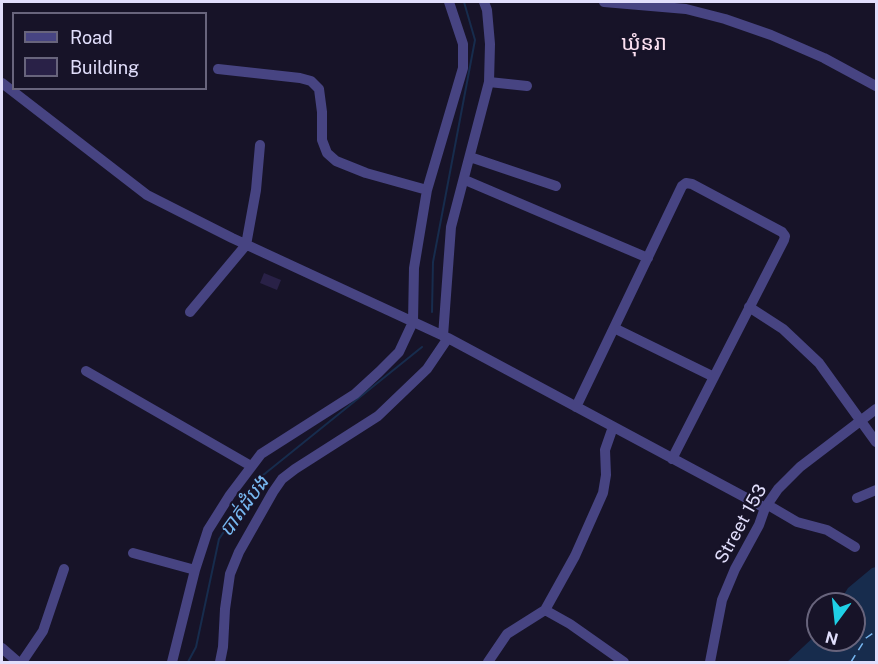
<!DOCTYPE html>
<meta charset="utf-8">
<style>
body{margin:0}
#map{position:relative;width:878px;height:664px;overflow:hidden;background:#171328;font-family:"Public Sans",sans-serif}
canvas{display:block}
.frame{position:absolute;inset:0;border:3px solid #e1defb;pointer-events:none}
.legend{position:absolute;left:12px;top:12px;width:195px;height:78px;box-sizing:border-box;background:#171328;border:2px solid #68647c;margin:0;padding:8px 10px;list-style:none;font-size:18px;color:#e1defb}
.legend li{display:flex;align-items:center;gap:12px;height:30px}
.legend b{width:30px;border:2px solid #68647c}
.north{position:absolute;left:806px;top:592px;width:60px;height:60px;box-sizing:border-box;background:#171328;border:2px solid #68647c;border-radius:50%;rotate:195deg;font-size:16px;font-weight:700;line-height:24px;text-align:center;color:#e1defb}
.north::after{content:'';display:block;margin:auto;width:21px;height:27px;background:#1fd0e6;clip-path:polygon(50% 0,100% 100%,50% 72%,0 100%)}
</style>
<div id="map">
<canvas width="878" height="664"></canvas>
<div class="frame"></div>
<ul class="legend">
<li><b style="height:8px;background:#474482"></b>Road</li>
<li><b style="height:16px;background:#292147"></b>Building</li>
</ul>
<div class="north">N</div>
</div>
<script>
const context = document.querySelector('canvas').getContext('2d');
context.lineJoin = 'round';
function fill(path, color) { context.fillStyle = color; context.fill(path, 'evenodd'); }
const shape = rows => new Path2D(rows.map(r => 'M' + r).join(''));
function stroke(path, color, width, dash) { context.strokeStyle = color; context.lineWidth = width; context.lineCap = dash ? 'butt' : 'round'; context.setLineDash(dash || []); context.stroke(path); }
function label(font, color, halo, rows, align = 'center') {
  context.font = font + ' "Public Sans","Noto Sans Khmer",sans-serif'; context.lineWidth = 4.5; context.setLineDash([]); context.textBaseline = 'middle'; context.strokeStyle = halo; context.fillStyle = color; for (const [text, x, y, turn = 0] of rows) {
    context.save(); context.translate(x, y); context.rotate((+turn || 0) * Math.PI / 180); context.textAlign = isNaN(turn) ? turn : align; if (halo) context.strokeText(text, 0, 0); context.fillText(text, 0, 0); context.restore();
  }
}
fill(shape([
 [876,567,876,662,787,662,818,633,818,640,854,640,854,604,838,604,848,588,872,568]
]), '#172c4d');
stroke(shape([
 [432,312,433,262,475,40,464,2],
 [188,662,196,647,219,539,262,476,422,347]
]), '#172c4d', 2);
stroke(shape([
 [851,662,866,638,876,631]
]), '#77b7f0', 1.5, [8, 6]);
fill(shape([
 [264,273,281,280,277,290,260,283]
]), '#292147');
stroke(shape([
 [604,2,686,9,725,19,771,35,824,58,876,86],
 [218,69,300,78,311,81,319,89,322,112,322,140,327,153,336,161,366,173,427,190],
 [489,82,527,86],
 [2,83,147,195,232,238,448,338,765,508],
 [470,157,556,186],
 [465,180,648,258],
 [749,307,783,329,819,363,876,442],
 [190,312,246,245,256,190,260,145],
 [614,328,714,377],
 [443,336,451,227,489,82,490,44,487,10,484,2],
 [86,371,251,466],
 [576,407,682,186,686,183,692,184,782,232,785,236,784,240,672,459],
 [857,498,876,490],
 [768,505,797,522,827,530,855,547],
 [133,553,195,570],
 [545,610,575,556,603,493,606,475,605,450,613,427],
 [2,648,18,662],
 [22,662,43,631,64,569],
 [172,662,195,570,208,530,230,495,261,454,355,394,379,372,399,352,413,322,414,268,427,190,463,68,463,44,449,2],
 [220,662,223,647,225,609,230,574,239,552,273,492,282,479,295,469,378,416,427,369,448,338],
 [488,662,507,634,545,610,570,624,624,662],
 [710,662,722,600,735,569,759,525,765,508,778,489,800,467,876,409]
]), '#474482', 10);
label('18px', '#e1defb', '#171328', [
 ["Street 153",741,524,-61]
]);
label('italic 20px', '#77b7f0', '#171328', [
 ["បាត់ដំបង",244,506,-54]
]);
label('21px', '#fce0f1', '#171328', [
 ["ឃុំនរា",644,44]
]);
</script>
